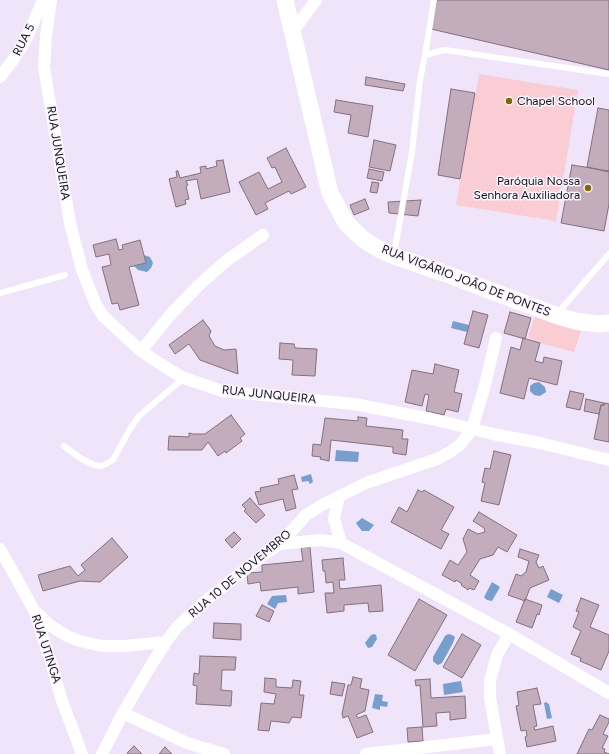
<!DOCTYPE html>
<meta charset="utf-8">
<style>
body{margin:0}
canvas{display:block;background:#f0e4fb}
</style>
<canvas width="609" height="754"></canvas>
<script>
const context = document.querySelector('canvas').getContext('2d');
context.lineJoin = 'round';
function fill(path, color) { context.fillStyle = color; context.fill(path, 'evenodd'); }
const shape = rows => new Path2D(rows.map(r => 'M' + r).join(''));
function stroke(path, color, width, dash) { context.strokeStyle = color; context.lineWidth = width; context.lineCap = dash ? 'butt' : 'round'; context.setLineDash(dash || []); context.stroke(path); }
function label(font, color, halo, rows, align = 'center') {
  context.font = font + ' Figtree,sans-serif'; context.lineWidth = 3; context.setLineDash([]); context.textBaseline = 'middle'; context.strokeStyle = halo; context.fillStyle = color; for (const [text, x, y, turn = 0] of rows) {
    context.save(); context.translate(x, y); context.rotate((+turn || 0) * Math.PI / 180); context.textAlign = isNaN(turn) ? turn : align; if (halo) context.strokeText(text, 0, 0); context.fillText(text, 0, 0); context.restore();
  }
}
fill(shape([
 [479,74,578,90,556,221,456,205],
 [535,316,581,331,574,352,540,343,528,337]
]), '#faccd3');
fill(shape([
 [144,255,150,257,153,263,151,268,147,272,138,270,134,266,146,263],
 [453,321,469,325,467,332,451,328],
 [539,382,545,387,546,392,540,396,534,395,530,391,530,386,534,383],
 [336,450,359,452,358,462,335,461],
 [311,474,313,482,310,484,308,481,302,482,301,477],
 [362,518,374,525,369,531,362,531,358,526,356,523],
 [492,582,500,587,492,601,487,600,484,597],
 [551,589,563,595,559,603,547,597],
 [286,595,287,602,278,603,275,609,267,604,272,596],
 [374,634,376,635,377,639,372,647,368,648,365,643,371,635],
 [448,634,452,635,455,637,453,643,442,663,438,665,435,663,433,661,433,657,445,636],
 [461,681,463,692,444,695,443,684],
 [375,694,383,695,382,701,388,702,387,707,380,706,380,710,372,708],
 [546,702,549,704,552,718,547,719,544,703]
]), '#779ecc');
const building = shape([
 [437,0,609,0,609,70,431,29,437,0],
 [366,77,405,84,403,91,365,85,366,77],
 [451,89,475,93,460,179,438,175,451,89],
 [336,100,373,106,368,137,348,133,351,115,334,112,336,100],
 [598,108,609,110,609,172,587,167,598,108],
 [374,140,396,145,390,171,369,167,374,140],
 [286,148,306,187,291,194,289,191,265,203,268,209,256,215,239,182,259,172,268,189,282,182,275,167,272,168,267,158,286,148],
 [223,160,230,192,201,199,197,179,186,181,188,185,186,186,189,199,185,200,186,204,176,207,169,179,177,177,176,171,178,171,180,178,201,173,200,167,206,166,206,169,217,166,216,161,223,160],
 [572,165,609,171,609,204,604,231,561,223,572,165],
 [369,169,384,172,382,181,367,178,369,169],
 [372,182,379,183,377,193,370,192,372,182],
 [365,199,369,209,354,215,350,205,365,199],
 [421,200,418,216,389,213,388,202,421,200],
 [116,239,119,250,123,249,122,245,140,240,146,263,129,267,139,305,120,310,118,303,112,304,102,267,111,265,109,254,96,257,93,245,116,239],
 [473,311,488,315,479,348,464,344,473,311],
 [510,312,531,318,525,339,504,333,510,312],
 [203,320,211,331,209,336,215,346,224,350,236,349,238,374,200,360,189,344,175,354,169,345,203,320],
 [523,338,540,343,535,361,543,363,544,357,562,361,557,385,529,378,524,399,500,393,511,347,520,350,523,338],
 [280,343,294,344,295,348,317,349,315,376,292,375,293,360,279,359,280,343],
 [435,364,459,370,454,392,462,394,458,412,446,409,444,415,426,411,429,395,425,394,422,406,405,402,412,370,433,374,435,364],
 [570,391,584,394,580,410,566,407,570,391],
 [586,399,604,403,604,405,601,405,599,414,584,411,586,399],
 [605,403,609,404,609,442,594,439,601,405,604,405,605,403],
 [231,415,245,434,240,438,242,441,226,453,225,451,218,456,208,442,202,450,168,450,169,436,189,437,189,433,193,434,205,434,231,415],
 [358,417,367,418,366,426,403,430,402,439,408,439,406,455,393,453,393,447,331,440,329,461,320,459,321,457,312,456,313,444,321,445,325,418,358,421,358,417],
 [494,451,511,455,499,505,481,501,485,483,482,482,485,468,490,469,494,451],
 [294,475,298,489,292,490,296,508,286,511,283,499,259,505,255,492,261,491,260,488,279,484,278,479,294,475],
 [418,490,422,492,424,490,454,507,441,530,449,534,441,549,391,522,399,507,407,512,418,490],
 [250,498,265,515,256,523,244,511,246,509,242,505,250,498],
 [479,512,517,535,507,552,498,547,493,555,480,559,470,575,479,581,474,590,469,588,468,590,461,585,462,584,456,580,455,582,442,575,450,560,458,565,467,552,463,539,468,529,478,534,485,532,484,528,473,521,479,512],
 [234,532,241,539,232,548,225,540,234,532],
 [112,538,128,557,100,582,80,581,43,591,38,575,70,566,78,576,85,570,81,565,112,538],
 [301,547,310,547,314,592,298,594,298,587,261,591,260,582,248,584,247,573,262,572,262,565,303,561,301,547],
 [520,549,539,555,536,562,539,568,543,566,549,580,530,588,525,601,508,595,516,574,521,576,526,572,529,561,518,557,520,549],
 [343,558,345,580,339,580,340,589,381,585,383,611,369,612,368,603,344,605,344,611,327,613,325,593,334,593,333,582,326,583,325,571,323,571,322,560,343,558],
 [581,598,599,605,590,627,609,635,609,651,601,670,580,661,581,658,571,654,581,631,573,627,579,612,576,611,581,598],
 [419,599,447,615,415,671,388,655,419,599],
 [525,599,542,605,539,615,537,614,532,628,516,622,525,599],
 [262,605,274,611,269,622,256,616,262,605],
 [214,623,241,624,241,640,213,638,214,623],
 [462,634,481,645,462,678,443,667,462,634],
 [200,656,236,657,235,670,222,670,221,690,232,691,231,706,196,704,197,686,193,685,194,673,199,674,200,656],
 [353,677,362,679,360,688,369,690,365,711,356,715,358,718,366,715,373,732,357,738,348,716,343,718,342,714,348,685,351,685,353,677],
 [265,678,276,679,276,687,292,688,293,680,301,681,299,695,304,695,301,718,292,717,289,723,271,721,269,731,258,730,261,703,274,704,276,694,264,692,265,678],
 [430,679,431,698,465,696,466,718,450,720,450,712,436,713,437,726,423,727,420,685,416,686,415,680,430,679],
 [332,682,345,684,342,696,330,694,332,682],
 [537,688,541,704,533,705,537,726,534,727,535,730,553,726,556,741,527,747,525,737,527,736,526,730,521,731,516,706,519,705,517,692,537,688],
 [600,715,609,719,609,722,603,734,608,736,602,748,605,749,604,752,609,754,577,754,589,729,592,730,600,715],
 [422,727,423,741,408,742,407,728,422,727],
 [134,746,142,754,129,754,127,753,134,746],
 [165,747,172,754,159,754,165,747]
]);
fill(building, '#c3acbb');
stroke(building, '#846f7d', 1);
stroke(shape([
 [425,55,434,0],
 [394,254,412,152,420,80,425,55,445,50,609,74],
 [0,293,65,275],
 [557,314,609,254],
 [64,446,80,458,94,465,101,466,106,464,113,460,130,429,139,416,184,378]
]), '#fff', 6);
stroke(shape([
 [51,0,46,36,44,67,70,223,82,270,96,305,103,316,141,351,168,369,184,378,222,391,354,404,432,419,493,434,540,443,609,460],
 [293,31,316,0],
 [0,77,13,60,25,42,43,0],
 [141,351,171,314,199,285,226,261,263,235],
 [339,496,334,519,341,543],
 [280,544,321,540,341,543,509,634,609,693],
 [0,549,34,610,52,665,61,698,82,754],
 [36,612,48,624,67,636,80,641,102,646,125,646,166,642],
 [123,713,187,743,224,754],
 [102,754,123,713,150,667,166,642,177,627,209,598,266,553,280,544,306,515,322,505,366,483,437,459,450,452,461,444,472,429,485,385,496,338],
 [366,754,497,739],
 [500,754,490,698,490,681,497,655,509,634]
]), '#fff', 12);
stroke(shape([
 [285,0,330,193,346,223,364,240,377,248,394,256,452,276,555,315,575,321,599,324,609,323]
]), '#fff', 17);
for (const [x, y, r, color] of [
 [509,101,4,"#7f6900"],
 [588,188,4,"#7f6900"]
]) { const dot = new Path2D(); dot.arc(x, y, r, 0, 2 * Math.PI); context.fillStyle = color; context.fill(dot); stroke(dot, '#faf5fe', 1.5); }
label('12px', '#16121a', '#faf5fe', [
 ["RUA 5",24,40,-63],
 ["RUA JUNQUEIRA",58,153,81],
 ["RUA VIGÁRIO JOÃO DE PONTES",466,281,21],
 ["RUA JUNQUEIRA",269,395,6],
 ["RUA 10 DE NOVEMBRO",240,574,-40],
 ["RUA UTINGA",46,649,72]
]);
label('12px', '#16121a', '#faf5fe', [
 ["Chapel School",517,101],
 ["Paróquia Nossa",580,181,"right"],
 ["Senhora Auxiliadora",580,195,"right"]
], 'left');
</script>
